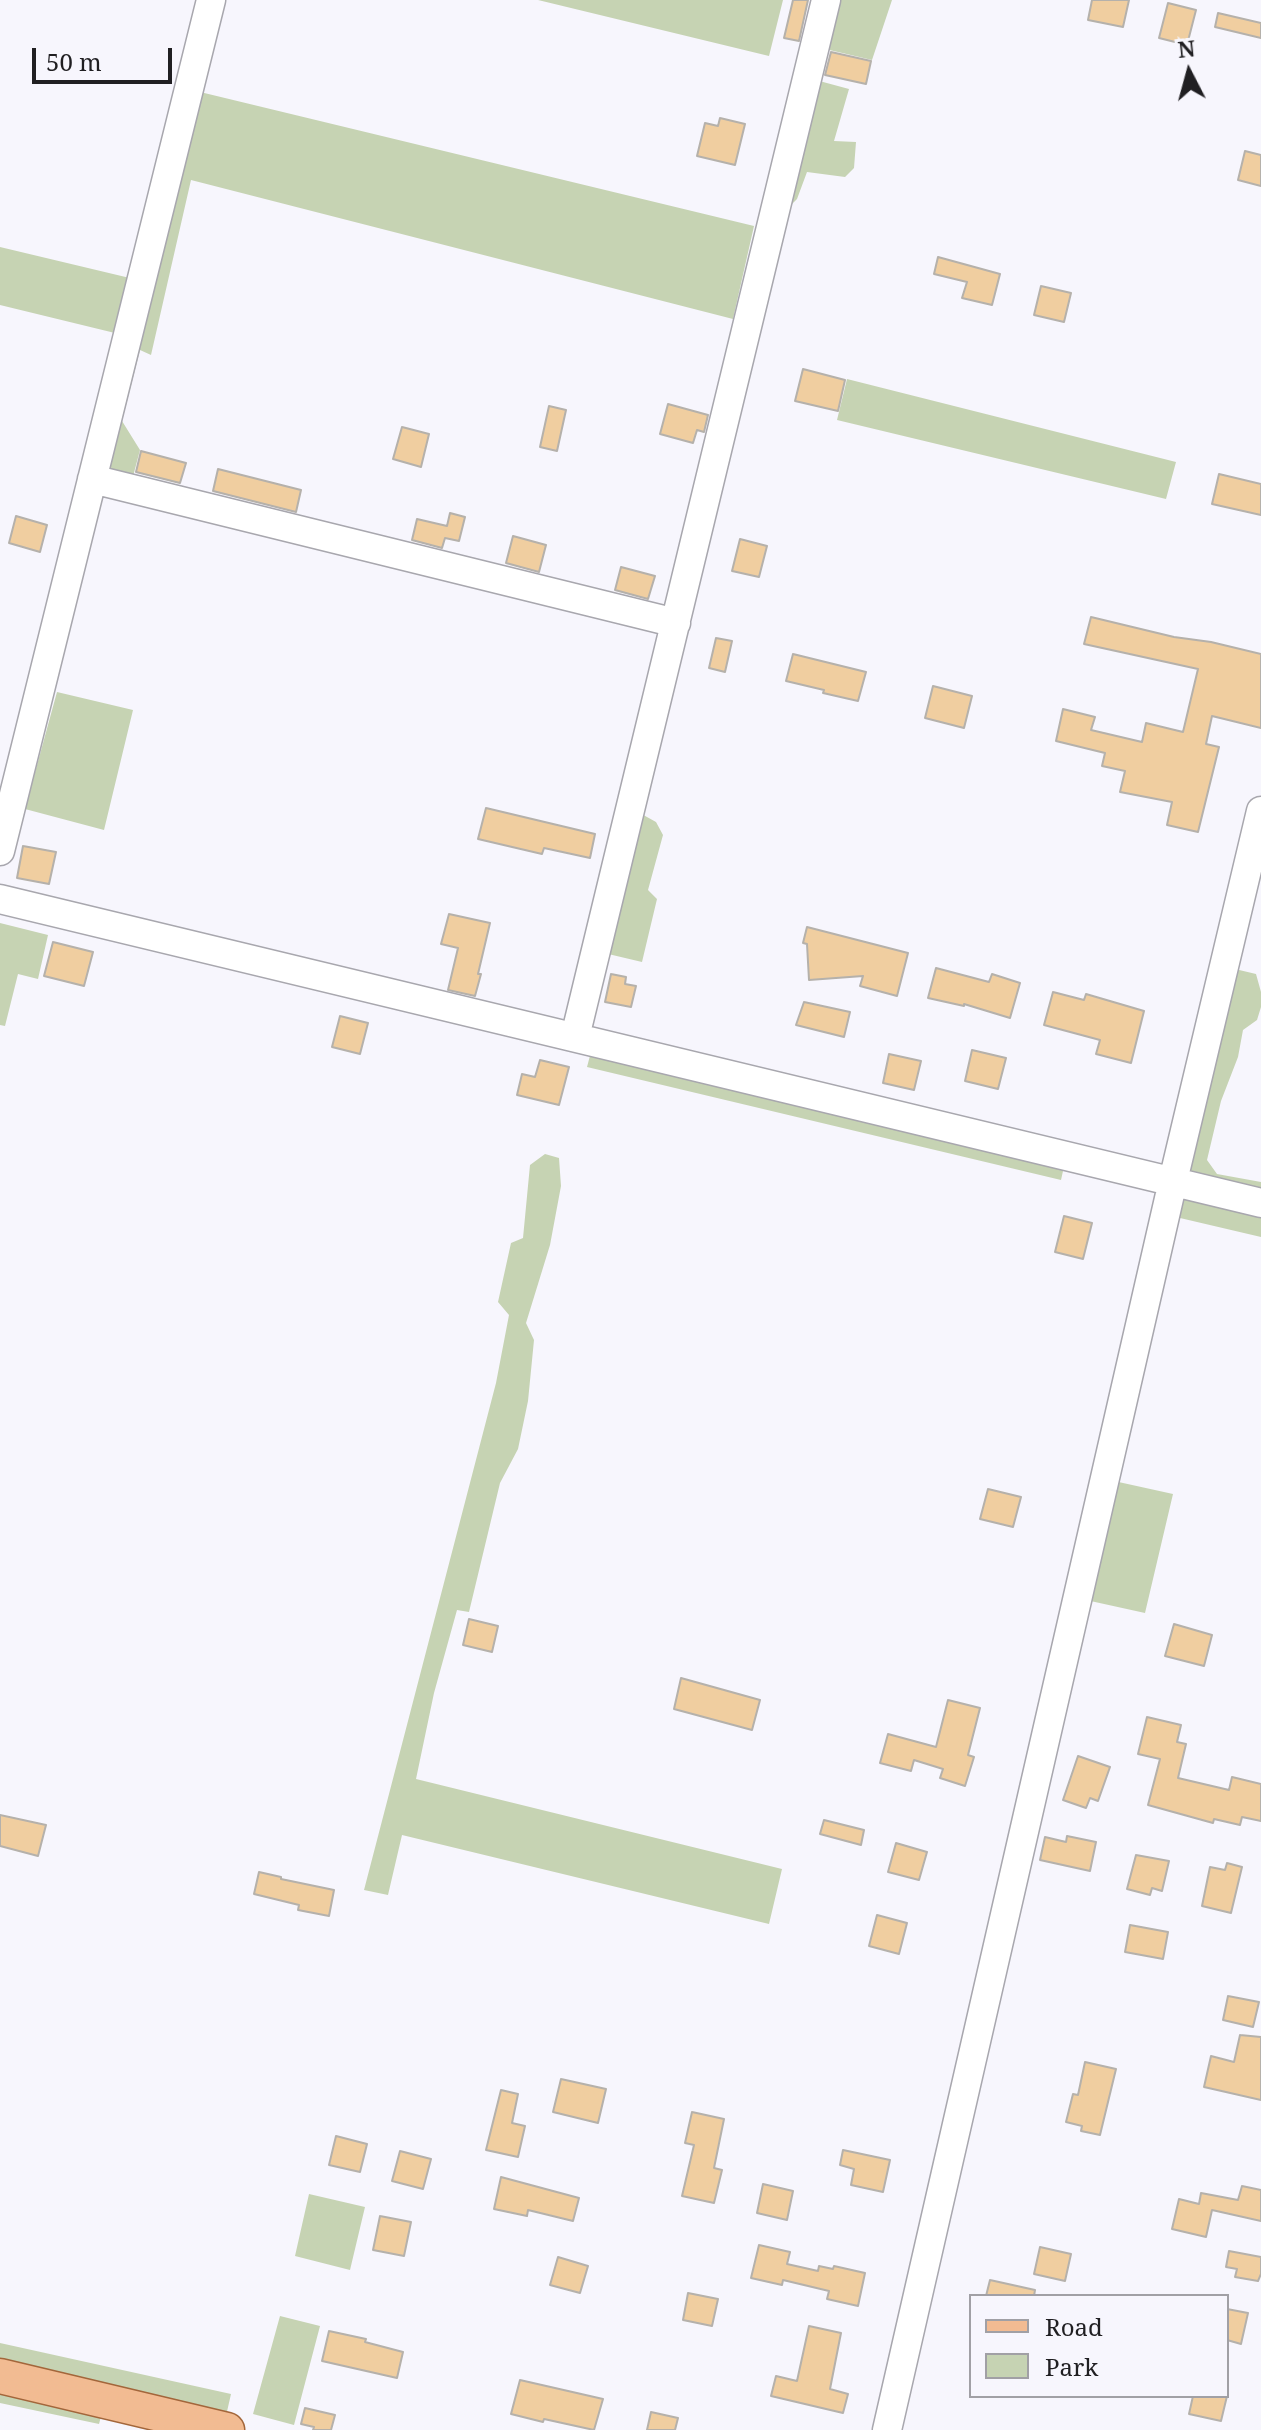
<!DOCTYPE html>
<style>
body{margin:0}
#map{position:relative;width:1261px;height:2430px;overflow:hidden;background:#f7f6fd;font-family:"Noto Serif",serif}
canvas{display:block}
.legend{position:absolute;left:969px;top:2294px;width:260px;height:104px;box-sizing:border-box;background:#f7f6fd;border:2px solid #a1a0a5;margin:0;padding:10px 14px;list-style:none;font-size:24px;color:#201f22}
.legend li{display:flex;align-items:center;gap:16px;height:40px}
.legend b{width:40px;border:2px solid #a1a0a5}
.north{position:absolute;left:1149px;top:32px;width:80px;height:80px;-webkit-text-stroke:6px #f7f6fd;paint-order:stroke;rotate:354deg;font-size:22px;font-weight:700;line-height:32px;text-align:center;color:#201f22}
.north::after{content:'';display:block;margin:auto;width:28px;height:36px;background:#201f22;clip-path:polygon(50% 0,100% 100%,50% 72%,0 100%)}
.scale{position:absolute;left:32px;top:48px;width:140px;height:36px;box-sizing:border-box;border:4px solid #201f22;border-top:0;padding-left:10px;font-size:24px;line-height:28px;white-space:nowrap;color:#201f22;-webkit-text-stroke:6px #f7f6fd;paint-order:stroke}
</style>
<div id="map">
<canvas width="1261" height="2430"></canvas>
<ul class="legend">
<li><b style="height:10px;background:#f2bb92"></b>Road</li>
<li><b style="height:22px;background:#c6d3b3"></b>Park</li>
</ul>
<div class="north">N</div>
<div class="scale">50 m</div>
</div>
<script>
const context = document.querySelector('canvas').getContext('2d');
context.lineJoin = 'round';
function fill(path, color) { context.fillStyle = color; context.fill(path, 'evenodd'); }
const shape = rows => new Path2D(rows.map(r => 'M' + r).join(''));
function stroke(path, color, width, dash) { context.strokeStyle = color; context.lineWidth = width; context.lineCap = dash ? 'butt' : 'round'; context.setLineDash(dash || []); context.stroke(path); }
fill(shape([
 [538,0,783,0,769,56],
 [833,0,892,0,872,60,821,48],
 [812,79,849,89,834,141,856,142,854,168,845,177,807,172,797,199,782,214],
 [196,91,754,226,733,319,191,180,151,355,140,350,122,421,140,450,131,484,99,475],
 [0,247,134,279,119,334,0,305],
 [847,379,1176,462,1166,499,837,420],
 [57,692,133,710,104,830,25,809],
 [638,812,656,822,663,835,648,890,657,899,642,962,604,953],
 [0,923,48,935,38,979,18,974,5,1026,0,1025],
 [1235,969,1256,974,1261,992,1261,1007,1257,1020,1243,1030,1238,1057,1221,1101,1207,1160,1217,1174,1261,1182,1261,1237,1180,1218,1182,1198],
 [592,1048,1065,1162,1061,1180,587,1067],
 [545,1154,559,1158,561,1186,550,1245,526,1323,534,1340,528,1401,518,1449,500,1483,469,1612,457,1610,434,1693,416,1779,782,1869,769,1924,402,1835,388,1895,364,1890,496,1383,509,1315,498,1302,511,1243,523,1238,530,1165],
 [1114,1481,1173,1494,1145,1613,1086,1600],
 [309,2194,365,2207,350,2270,295,2256],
 [280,2316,320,2326,294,2425,253,2414],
 [0,2343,231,2394,226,2416,0,2366],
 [0,2386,103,2409,99,2424,0,2403]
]), '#c6d3b3');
const building = shape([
 [793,0,808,0,799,41,784,38,793,0],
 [1092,0,1129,0,1123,27,1088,20,1092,0],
 [1168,3,1196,10,1187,45,1159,38,1168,3],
 [1218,13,1261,23,1261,38,1215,27,1218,13],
 [831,52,871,61,866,84,825,75,831,52],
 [720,118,745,124,735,165,697,156,705,123,718,126,720,118],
 [1245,151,1261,155,1261,186,1238,180,1245,151],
 [938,257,1000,274,992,305,962,298,967,282,934,274,938,257],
 [1041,286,1071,293,1064,322,1034,315,1041,286],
 [803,369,845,380,838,411,795,401,803,369],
 [668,404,708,415,704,432,697,430,693,443,660,434,668,404],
 [549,406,566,410,557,451,540,447,549,406],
 [402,427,429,434,421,467,393,459,402,427],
 [141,451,186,463,180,483,136,472,141,451],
 [218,469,301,490,296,512,213,491,218,469],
 [1219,474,1261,484,1261,515,1212,504,1219,474],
 [450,513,465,517,459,541,445,538,442,548,412,540,417,519,447,526,450,513],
 [16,516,47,525,40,552,9,543,16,516],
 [513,536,546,545,539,572,506,563,513,536],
 [740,539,767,546,759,577,732,571,740,539],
 [621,567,655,576,648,599,615,590,621,567],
 [1091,617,1174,637,1211,642,1261,654,1261,728,1212,716,1206,744,1219,747,1198,832,1167,825,1172,802,1120,792,1125,771,1102,766,1105,753,1056,741,1063,709,1095,717,1091,730,1142,742,1146,723,1183,732,1198,669,1084,644,1091,617],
 [716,638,732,641,725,672,709,668,716,638],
 [793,654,866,672,858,701,823,693,824,690,786,681,793,654],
 [933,686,972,696,964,728,925,718,933,686],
 [486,808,595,834,590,858,544,848,542,854,478,839,486,808],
 [23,846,56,852,49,884,17,878,23,846],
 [449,914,490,923,478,974,481,974,475,996,448,990,458,948,441,944,449,914],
 [807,927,908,953,897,996,860,986,863,976,809,980,807,944,803,943,807,927],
 [53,942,93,952,84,986,44,976,53,942],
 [936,968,989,982,992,974,1020,983,1010,1018,964,1004,964,1006,928,998,936,968],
 [611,974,626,977,625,984,636,986,631,1007,605,1002,611,974],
 [1053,992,1084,1000,1086,994,1144,1011,1131,1063,1096,1054,1100,1040,1044,1025,1053,992],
 [804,1002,850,1012,844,1037,796,1025,804,1002],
 [340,1016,368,1023,360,1054,332,1047,340,1016],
 [972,1050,1006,1058,998,1089,965,1081,972,1050],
 [889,1054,921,1061,914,1090,883,1083,889,1054],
 [540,1060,569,1067,559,1105,517,1095,522,1074,535,1077,540,1060],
 [1064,1216,1092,1223,1083,1259,1055,1252,1064,1216],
 [988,1489,1021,1497,1013,1527,980,1519,988,1489],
 [469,1619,498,1626,492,1652,463,1645,469,1619],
 [1174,1624,1212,1635,1204,1666,1165,1656,1174,1624],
 [681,1678,760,1700,752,1730,674,1709,681,1678],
 [948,1700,980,1708,968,1755,974,1757,965,1786,940,1778,943,1769,914,1760,911,1771,880,1763,888,1734,936,1747,948,1700],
 [1147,1717,1181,1725,1177,1742,1186,1744,1178,1778,1229,1790,1232,1777,1261,1784,1261,1821,1242,1817,1240,1825,1214,1819,1213,1823,1148,1805,1160,1759,1138,1754,1147,1717],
 [1078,1756,1110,1767,1098,1801,1090,1798,1086,1808,1063,1800,1078,1756],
 [0,1815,46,1825,38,1856,0,1846,0,1815],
 [824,1820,864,1830,861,1845,820,1834,824,1820],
 [1067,1836,1096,1842,1090,1871,1040,1860,1045,1837,1066,1842,1067,1836],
 [896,1843,927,1852,919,1880,888,1872,896,1843],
 [1136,1855,1169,1861,1162,1891,1152,1888,1150,1895,1127,1889,1136,1855],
 [1227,1863,1242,1867,1231,1913,1202,1906,1210,1867,1225,1870,1227,1863],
 [259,1872,281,1877,281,1879,334,1890,329,1916,298,1910,299,1905,254,1894,259,1872],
 [877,1915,907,1923,899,1954,869,1946,877,1915],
 [1130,1925,1168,1932,1163,1959,1125,1952,1130,1925],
 [1228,1996,1259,2002,1253,2027,1223,2020,1228,1996],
 [1240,2035,1261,2037,1261,2100,1204,2087,1211,2056,1234,2062,1240,2035],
 [1085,2062,1116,2069,1100,2135,1081,2131,1082,2126,1066,2122,1073,2094,1078,2095,1085,2062],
 [561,2079,606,2089,598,2123,553,2112,561,2079],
 [501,2090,518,2094,512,2123,525,2126,518,2157,486,2150,501,2090],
 [692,2112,724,2119,714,2168,722,2170,714,2203,682,2196,694,2145,685,2143,692,2112],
 [336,2136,367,2144,360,2172,329,2165,336,2136],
 [843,2150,890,2160,883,2192,851,2185,854,2169,840,2165,843,2150],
 [400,2151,431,2159,423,2189,392,2181,400,2151],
 [501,2177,579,2198,573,2221,528,2210,527,2216,494,2209,501,2177],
 [763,2184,793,2191,787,2220,757,2213,763,2184],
 [1242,2186,1261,2190,1261,2221,1212,2210,1206,2237,1172,2229,1179,2199,1199,2204,1201,2193,1238,2200,1242,2186],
 [380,2216,411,2222,404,2256,373,2250,380,2216],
 [759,2245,790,2252,787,2264,818,2271,819,2266,833,2269,834,2266,865,2273,858,2306,827,2299,829,2291,783,2280,782,2285,751,2278,759,2245],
 [1040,2247,1071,2254,1065,2281,1034,2274,1040,2247],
 [1229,2251,1261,2257,1261,2274,1258,2281,1235,2277,1237,2269,1226,2267,1229,2251],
 [558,2257,588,2266,580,2293,550,2285,558,2257],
 [990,2280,1035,2290,1034,2296,986,2296,990,2280],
 [688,2293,718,2299,712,2326,683,2320,688,2293],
 [1227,2309,1248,2313,1241,2344,1227,2340,1227,2309],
 [809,2326,841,2333,830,2389,848,2394,843,2413,771,2396,776,2376,797,2381,809,2326],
 [329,2331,366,2339,365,2342,403,2352,397,2378,322,2361,329,2331],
 [520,2380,603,2399,594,2430,544,2419,543,2422,511,2414,520,2380],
 [1193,2396,1227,2396,1221,2421,1189,2414,1193,2396],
 [305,2408,335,2415,331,2430,313,2430,314,2427,301,2424,305,2408],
 [651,2412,678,2418,675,2430,647,2430,651,2412]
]);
fill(building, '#f0cea0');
stroke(building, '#b5b1ab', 2);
const minor = shape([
 [92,479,676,623],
 [0,851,211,0],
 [0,899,1261,1203],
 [575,1037,826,0],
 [887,2430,1173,1181,1261,811]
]);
const major = shape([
 [0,2376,227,2430]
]);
stroke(minor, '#a8a7ae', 31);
stroke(major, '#a3663b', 37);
stroke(minor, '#fff', 28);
stroke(major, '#f2bb92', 34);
</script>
